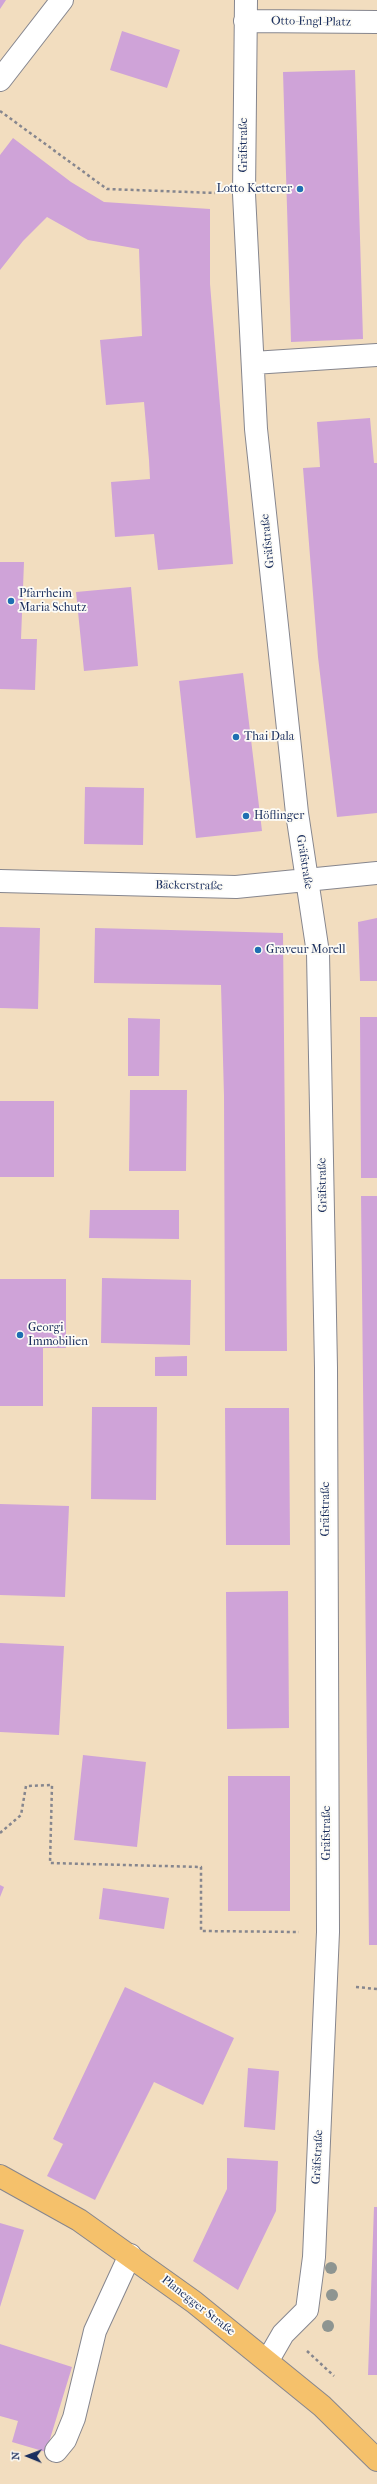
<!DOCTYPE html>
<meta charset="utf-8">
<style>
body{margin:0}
#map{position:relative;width:377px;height:2484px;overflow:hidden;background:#f2ddbf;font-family:"IM FELL French Canon",serif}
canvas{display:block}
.north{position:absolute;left:8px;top:2436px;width:40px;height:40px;-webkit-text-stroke:3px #fdfcf7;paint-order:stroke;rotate:271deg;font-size:11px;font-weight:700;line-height:16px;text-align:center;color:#1b2f5e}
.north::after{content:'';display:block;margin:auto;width:14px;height:18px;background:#1b2f5e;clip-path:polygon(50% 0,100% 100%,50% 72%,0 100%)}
</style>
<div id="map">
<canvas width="377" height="2484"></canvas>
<div class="north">N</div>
</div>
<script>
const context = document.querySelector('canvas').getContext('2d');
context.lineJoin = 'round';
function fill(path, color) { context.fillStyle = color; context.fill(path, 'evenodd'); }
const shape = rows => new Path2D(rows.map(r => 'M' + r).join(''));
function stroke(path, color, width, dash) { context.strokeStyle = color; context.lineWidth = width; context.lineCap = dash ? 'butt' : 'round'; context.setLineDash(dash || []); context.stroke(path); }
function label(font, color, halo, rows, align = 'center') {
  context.font = font + ' "IM FELL French Canon",serif'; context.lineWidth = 3.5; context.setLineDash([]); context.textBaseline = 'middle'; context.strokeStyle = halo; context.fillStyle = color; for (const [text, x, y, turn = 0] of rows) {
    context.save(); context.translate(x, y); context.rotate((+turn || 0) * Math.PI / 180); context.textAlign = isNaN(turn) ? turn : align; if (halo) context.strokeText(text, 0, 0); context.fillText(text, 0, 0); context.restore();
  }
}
fill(shape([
 [0,0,6,0,0,9],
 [122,31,180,50,167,88,110,70],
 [355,70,363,339,291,342,283,72],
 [13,138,71,182,104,202,210,209,210,284,233,564,158,570,154,534,115,537,111,482,150,479,149,460,144,402,106,405,100,340,142,336,139,249,88,240,47,217,23,241,0,270,0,155],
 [370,418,374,463,377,463,377,813,337,817,318,657,303,468,320,467,317,422],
 [0,562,24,562,21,639,37,639,35,690,0,689],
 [131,587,138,666,84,671,76,592],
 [243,673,262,831,196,838,179,681],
 [85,787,144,788,143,845,84,844],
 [377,918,377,981,360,981,358,922],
 [0,927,40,928,38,1009,0,1008],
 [95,928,283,933,287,1351,225,1351,224,1096,221,985,94,983],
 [360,1017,377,1017,377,1178,361,1178],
 [128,1018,160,1019,159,1076,128,1076],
 [130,1090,187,1090,186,1171,129,1171],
 [0,1101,54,1101,54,1177,0,1177],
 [361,1196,377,1196,377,1945,369,1945],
 [90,1210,179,1210,179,1239,89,1238],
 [102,1278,191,1280,190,1345,101,1343],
 [0,1279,66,1279,66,1348,43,1348,43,1406,0,1406],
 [187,1356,187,1376,155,1376,155,1357],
 [92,1407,157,1407,156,1500,91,1499],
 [225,1408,289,1408,290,1545,226,1545],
 [0,1504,69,1506,65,1597,0,1595],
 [288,1591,289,1728,227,1729,226,1592],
 [0,1643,64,1646,59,1735,0,1732],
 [83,1755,146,1762,137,1847,74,1840],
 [228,1776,290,1776,290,1911,228,1911],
 [0,1885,4,1887,0,1897],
 [103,1888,169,1898,164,1929,99,1919],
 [125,1987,234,2038,203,2105,154,2082,95,2200,47,2176,63,2144,53,2139],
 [248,2068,279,2071,275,2130,244,2127],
 [227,2158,278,2161,276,2211,238,2290,193,2261,227,2189],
 [374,2207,377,2207,377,2375,368,2375],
 [0,2223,24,2230,0,2307],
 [0,2344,72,2367,46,2452,12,2442,18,2421,0,2416]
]), '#cfa3d8');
const minor = shape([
 [246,0,244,194,256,429,297,813,318,953,326,1368,328,1932,314,2257,307,2310,283,2334,268,2360],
 [245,21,377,22],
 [0,80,62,0],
 [253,363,377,355],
 [0,881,236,887,377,873],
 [56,2451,65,2440,74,2418,95,2331,130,2255]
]);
const major = shape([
 [0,2176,79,2220,194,2302,322,2406,377,2460]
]);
stroke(minor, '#86868e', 24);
stroke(major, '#86868e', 24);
stroke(shape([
 [0,111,107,189,215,193],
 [0,1833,21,1815,26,1786,52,1785,50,1863,201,1867,201,1931,299,1932],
 [356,1987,377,1989],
 [307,2351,334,2376]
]), '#86868e', 2.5, [3, 3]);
stroke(minor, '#fff', 22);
stroke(major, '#f5c16b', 22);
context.fillStyle = '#8e9591';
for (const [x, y] of [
 [331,2268],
 [332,2295],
 [328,2326]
]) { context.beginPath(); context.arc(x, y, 6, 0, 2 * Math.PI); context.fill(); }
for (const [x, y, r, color] of [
 [300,189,4,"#1f6fb2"],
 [11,601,4,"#1f6fb2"],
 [236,737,4,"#1f6fb2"],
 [246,816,4,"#1f6fb2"],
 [258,950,4,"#1f6fb2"],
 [20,1335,4,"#1f6fb2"]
]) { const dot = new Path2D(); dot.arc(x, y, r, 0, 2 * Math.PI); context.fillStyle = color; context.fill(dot); stroke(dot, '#fdfcf7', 1.5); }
label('12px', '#1b2f5e', '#fdfcf7', [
 ["Otto-Engl-Platz",311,22,1],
 ["Gräfstraße",244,145,-90],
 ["Gräfstraße",268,541,-96],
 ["Gräfstraße",304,862,81],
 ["Bäckerstraße",189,886,1],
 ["Gräfstraße",323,1185,-91],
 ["Gräfstraße",326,1509,-90],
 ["Gräfstraße",327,1833,-90],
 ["Gräfstraße",318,2157,-87],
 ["Planegger Straße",198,2306,38]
]);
label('12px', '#1b2f5e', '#fdfcf7', [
 ["Lotto Ketterer",292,189,"right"],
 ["Pfarrheim",19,594],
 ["Maria Schutz",19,608],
 ["Thai Dala",244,737],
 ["Höflinger",254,816],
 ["Graveur Morell",266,950],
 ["Georgi",28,1328],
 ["Immobilien",28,1342]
], 'left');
</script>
